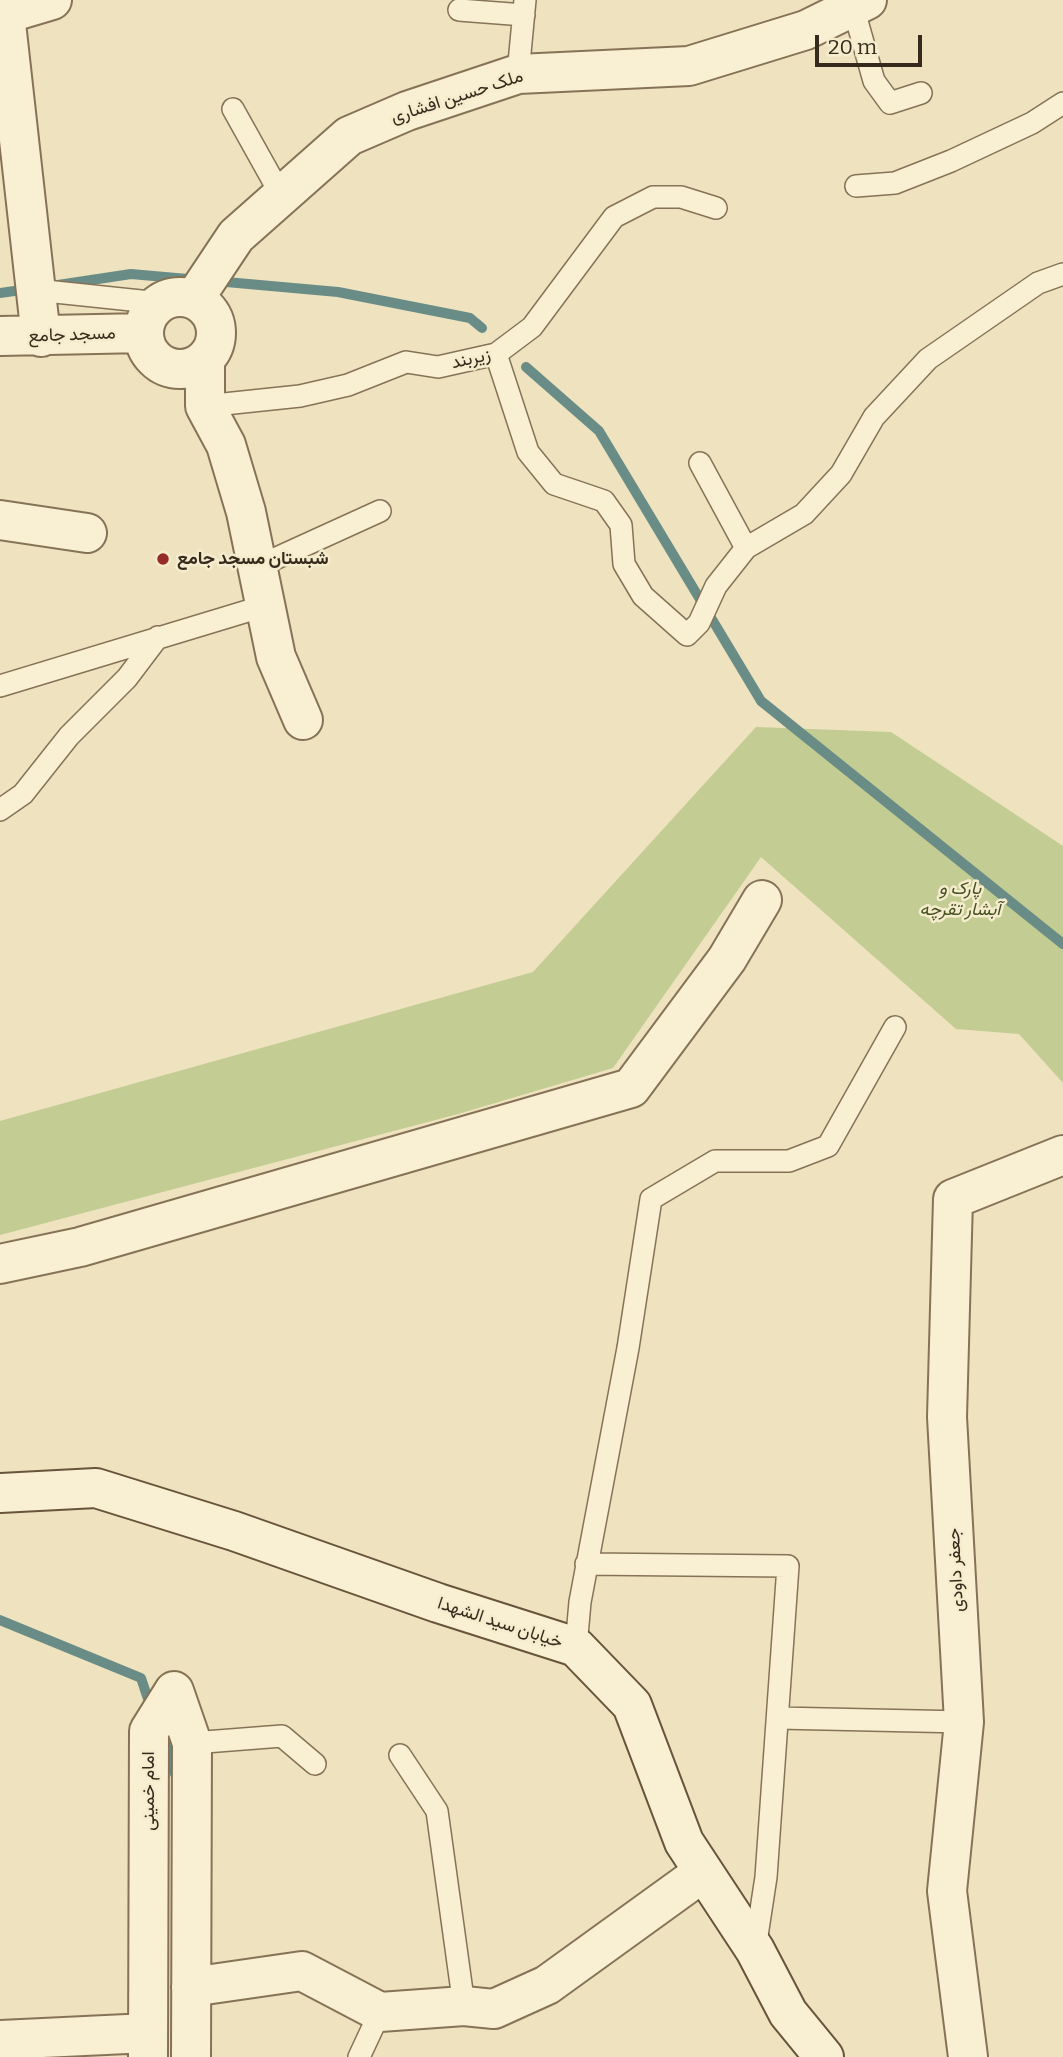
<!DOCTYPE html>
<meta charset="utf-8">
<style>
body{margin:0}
#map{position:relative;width:1063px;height:2057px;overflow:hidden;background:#eee2bf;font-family:Bitter,serif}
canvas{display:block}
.scale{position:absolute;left:815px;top:35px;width:107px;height:32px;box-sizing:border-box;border:4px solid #362a1c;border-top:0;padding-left:9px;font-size:21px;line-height:24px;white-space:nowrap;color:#362a1c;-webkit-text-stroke:5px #f5ecce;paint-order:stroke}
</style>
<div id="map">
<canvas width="1063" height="2057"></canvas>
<div class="scale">20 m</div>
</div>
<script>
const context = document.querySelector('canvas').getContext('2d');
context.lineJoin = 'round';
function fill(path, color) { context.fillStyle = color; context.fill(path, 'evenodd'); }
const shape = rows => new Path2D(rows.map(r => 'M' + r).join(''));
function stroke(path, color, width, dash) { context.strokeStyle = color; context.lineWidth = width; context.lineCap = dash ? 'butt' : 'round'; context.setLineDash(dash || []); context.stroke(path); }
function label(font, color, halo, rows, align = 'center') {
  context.font = font + ' Bitter,Vazirmatn,serif'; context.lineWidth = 5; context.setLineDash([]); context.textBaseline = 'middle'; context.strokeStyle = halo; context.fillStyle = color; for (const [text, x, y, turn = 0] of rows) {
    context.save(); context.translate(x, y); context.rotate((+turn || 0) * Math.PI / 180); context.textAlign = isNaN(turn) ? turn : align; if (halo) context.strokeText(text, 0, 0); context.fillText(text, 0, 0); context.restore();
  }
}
fill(shape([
 [756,727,891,732,1063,846,1063,1083,1019,1034,956,1029,761,857,613,1068,458,1114,0,1235,0,1121,533,972]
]), '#c2cc93');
stroke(shape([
 [215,281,338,292,470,318,482,328],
 [58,285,131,274,199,280],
 [0,293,28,289],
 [526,367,599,431,761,701,1063,944],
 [0,1620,141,1678,148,1699],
 [164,1740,175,1774]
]), '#698d86', 10);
const lane = shape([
 [853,7,874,81,890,103,921,93],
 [459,10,524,15],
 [518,74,525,0],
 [233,109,281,195],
 [856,186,895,183,951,161,1032,123,1063,103],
 [36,290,160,303],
 [496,354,528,452,554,484,604,501,621,525,624,564,643,596,687,635,699,623,716,586,746,548,804,514,841,474,874,417,928,359,1038,283,1063,274],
 [205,406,300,396,348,385,406,362,438,367,496,354,532,327,614,217,653,197,681,197,716,208],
 [700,463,746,548],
 [257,567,380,511],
 [0,686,264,606],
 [0,810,23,794,69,736,127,678,158,637],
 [586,1564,788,1566,766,1877,755,1949],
 [576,1647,580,1602,628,1348,651,1199,715,1161,789,1161,828,1146,895,1027],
 [778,1718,964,1722],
 [192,1743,282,1736,315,1764],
 [400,1755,437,1811,464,2006],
 [359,2057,380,2012]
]);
const street = shape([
 [15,0,5,14,41,337],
 [5,14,52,0],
 '144 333a36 36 0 1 1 72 0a36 36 0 1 1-72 0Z',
 [194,299,236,236,349,136,407,111,518,74,689,66,806,30,867,0],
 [0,336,144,333],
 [205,360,205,406,226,445,246,512,276,657,303,720],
 [0,520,87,533],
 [0,1264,80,1247,631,1088,727,959,762,900],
 [191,1987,302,1971,380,2012,464,2006,494,2009,547,1985,702,1873],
 [0,2040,148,2033],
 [148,2057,149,1731,174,1691,192,1743,191,2057],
 [968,2057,947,1891,964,1722,947,1417,953,1199,1063,1155]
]);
const secondary = shape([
 [0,1493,96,1488,234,1531,438,1603,576,1647,632,1705,684,1842,755,1950,788,2013,824,2057]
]);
stroke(lane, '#867357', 24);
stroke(street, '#867357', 42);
stroke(secondary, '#68543a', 42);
stroke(lane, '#f9efd2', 21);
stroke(street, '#f9efd2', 38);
stroke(secondary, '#f9efd2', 38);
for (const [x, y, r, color] of [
 [163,559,7,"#962b27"]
]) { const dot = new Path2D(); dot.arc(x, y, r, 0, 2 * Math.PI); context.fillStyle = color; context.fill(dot); stroke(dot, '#f5ecce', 2.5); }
label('18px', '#362a1c', '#f5ecce', [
 ["ملک حسین افشاری",457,97,-18],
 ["مسجد جامع",72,335,-2],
 ["زیربند",471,359,-13],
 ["جعفر داودی",956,1570,-93],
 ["خیابان سید الشهدا",500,1623,18],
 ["امام خمینی",149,1791,-90]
]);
label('bold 18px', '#362a1c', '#f5ecce', [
 ["شبستان مسجد جامع",177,559]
], 'left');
label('italic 18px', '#445222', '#f5ecce', [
 ["پارک و",960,889],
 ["آبشار تقرچه",960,910]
]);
</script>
